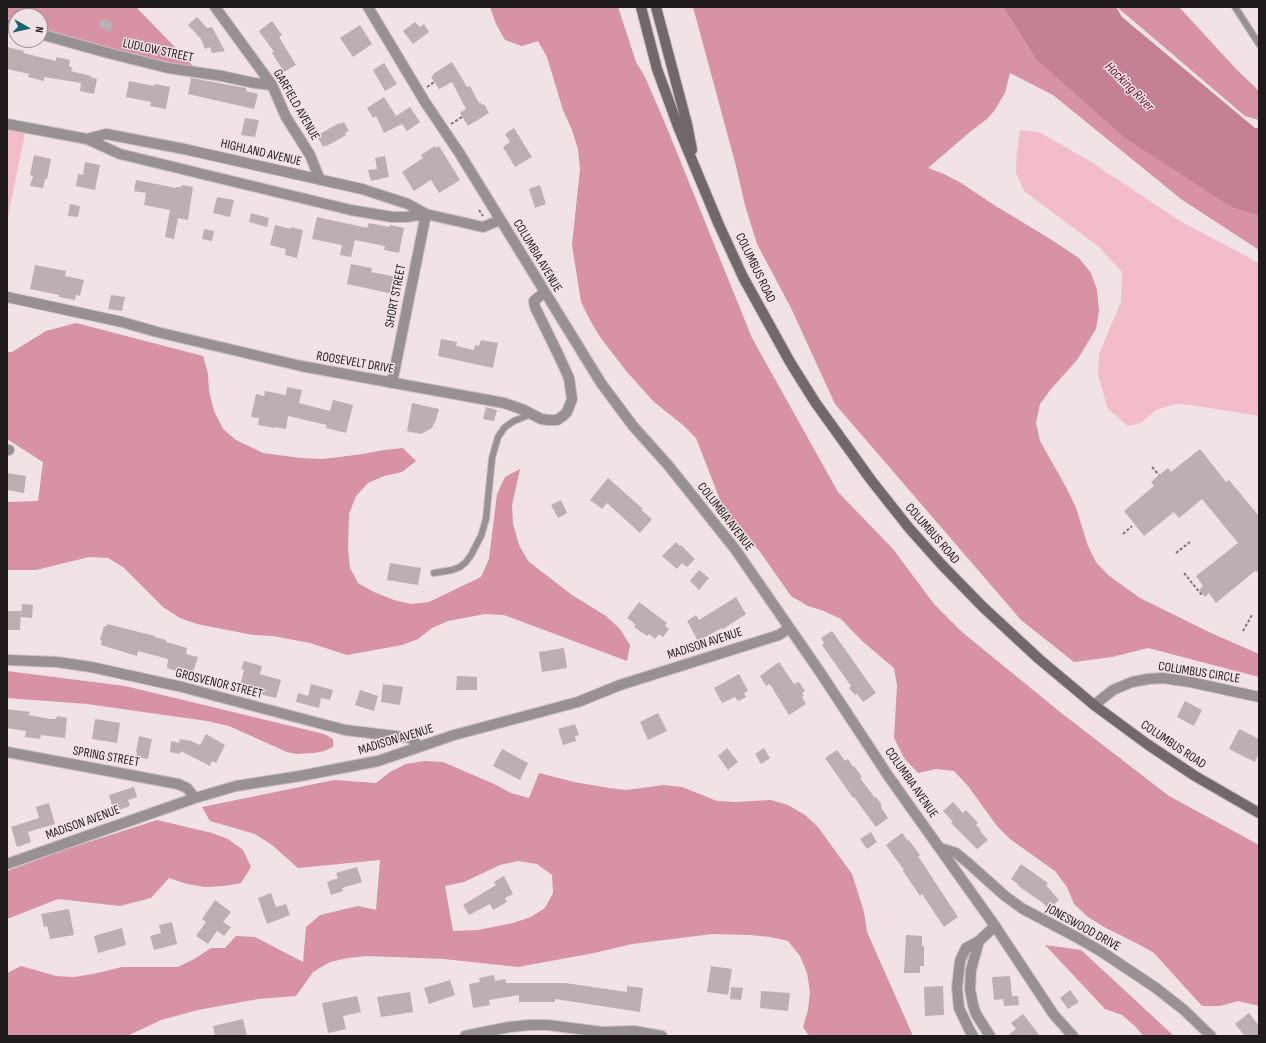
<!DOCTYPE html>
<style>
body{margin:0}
#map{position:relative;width:1266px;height:1043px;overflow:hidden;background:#f0e2e5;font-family:"Sofia Sans Condensed",sans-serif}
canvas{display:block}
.frame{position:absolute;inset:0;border:8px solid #1f1a1b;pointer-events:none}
.north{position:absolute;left:8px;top:8px;width:40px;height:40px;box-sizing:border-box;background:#f0e2e5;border:1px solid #9c9294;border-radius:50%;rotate:98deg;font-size:11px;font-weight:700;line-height:16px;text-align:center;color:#1f1a1b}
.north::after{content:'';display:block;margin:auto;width:14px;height:18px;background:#1a6471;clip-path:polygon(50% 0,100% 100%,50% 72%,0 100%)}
</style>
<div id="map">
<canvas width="1266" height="1043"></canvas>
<div class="frame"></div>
<div class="north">N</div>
</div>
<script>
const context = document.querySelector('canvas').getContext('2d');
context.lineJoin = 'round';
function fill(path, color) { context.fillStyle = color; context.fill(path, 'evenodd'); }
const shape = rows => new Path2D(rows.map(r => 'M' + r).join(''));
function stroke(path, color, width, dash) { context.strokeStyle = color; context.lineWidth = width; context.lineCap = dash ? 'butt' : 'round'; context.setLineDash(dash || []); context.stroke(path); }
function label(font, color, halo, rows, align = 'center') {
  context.font = font + ' "Sofia Sans Condensed",sans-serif'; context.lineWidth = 3; context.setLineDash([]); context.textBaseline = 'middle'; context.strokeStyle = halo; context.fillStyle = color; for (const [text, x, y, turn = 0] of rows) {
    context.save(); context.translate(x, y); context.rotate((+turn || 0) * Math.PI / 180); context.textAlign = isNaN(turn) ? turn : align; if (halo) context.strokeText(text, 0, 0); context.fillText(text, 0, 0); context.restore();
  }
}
fill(shape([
 [7,124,26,128,8,217,7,217],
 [1020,130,1039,132,1088,160,1180,221,1259,263,1259,416,1191,405,1176,404,1156,410,1141,423,1128,426,1108,409,1098,375,1099,354,1121,302,1122,272,1098,246,1024,191,1016,173,1017,151]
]), '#f2bcc9');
fill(shape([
 [7,7,136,7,200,73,40,34,40,16,16,16,16,27,7,25],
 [490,7,618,7,636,62,645,77,667,128,752,338,838,492,893,549,934,604,962,632,1060,712,1169,796,1259,845,1259,1006,1238,1001,1220,1006,1202,1006,1154,953,1138,944,1104,927,1088,917,1074,904,1067,887,1055,871,1010,839,997,826,968,786,954,771,936,769,918,773,904,758,894,738,897,685,894,668,862,641,841,619,824,611,808,606,791,596,758,549,742,537,729,523,696,438,683,425,654,402,627,372,600,337,590,320,581,302,572,245,580,169,578,149,572,130,563,110,547,57,538,41,522,46,505,40,496,24],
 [693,7,1003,7,1035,58,1233,208,1259,216,1259,250,1181,199,1053,95,1010,73,1005,93,994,111,987,119,971,131,928,168,944,174,961,183,994,205,1047,237,1079,258,1091,273,1097,290,1099,311,1096,329,1077,360,1051,389,1040,404,1036,423,1040,441,1067,489,1076,508,1088,546,1096,562,1108,575,1140,598,1211,633,1259,654,1259,677,1148,648,1112,657,1074,662,1021,620,835,404,791,308,757,244,745,205,736,166],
 [1117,7,1179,7,1237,70,1259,91,1259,120,1245,116],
 [76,323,203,356,208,374,209,391,214,411,223,429,236,440,263,453,301,458,323,459,363,454,384,450,403,448,416,461,402,472,384,476,368,483,356,496,349,514,348,549,350,568,358,583,374,592,394,600,411,604,429,602,481,577,489,559,497,494,505,477,520,469,512,505,513,524,519,545,528,561,572,595,606,616,620,629,630,645,627,661,504,615,485,614,448,621,432,628,418,639,402,645,347,655,310,643,273,636,253,635,197,624,180,618,163,607,123,567,108,558,89,557,36,570,7,570,7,502,38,501,43,462,7,439,7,352,12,352,46,331],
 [7,671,125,686,324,734,333,739,333,747,324,751,314,753,296,754,287,752,229,726,207,721,87,704,7,698],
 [425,761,443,762,494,784,511,793,529,798,539,773,574,782,609,788,626,790,664,785,682,787,717,801,735,802,771,800,788,805,805,815,818,827,852,874,864,912,867,932,913,1036,809,1036,803,1027,808,1010,810,992,807,973,800,956,788,941,770,937,750,935,712,934,632,944,594,953,518,967,444,959,367,956,348,958,330,962,313,972,296,996,258,999,198,1010,161,1020,127,1036,7,1036,7,973,21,966,56,976,74,977,93,974,122,967,178,967,196,958,211,948,225,948,236,936,255,937,303,962,306,927,320,915,358,906,376,910,380,860,298,868,272,845,255,834,210,821,202,807,334,780,376,783,390,772,406,764],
 [518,861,537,864,552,875,553,893,545,908,531,917,513,923,478,930,453,931,445,886,464,882,500,865],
 [157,820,212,833,228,839,243,850,251,867,241,883,224,886,205,887,187,884,169,878,151,898,120,906,58,899,7,919,7,871,61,851],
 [1045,945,1081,950,1174,1036,1143,1036,1136,1027,1122,1015,1105,1009]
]), '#d792a4');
fill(shape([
 [1003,7,1116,7,1122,17,1255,128,1259,128,1259,216,1233,208,1125,138,1035,58]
]), '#c48193');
fill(shape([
 [197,17,207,28,212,27,225,51,212,53,210,47,205,49,201,39,188,25],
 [102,18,114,23,110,32,98,27],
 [272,21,282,35,279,37,296,65,284,72,272,53,274,52,259,31],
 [415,22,420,27,424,24,429,32,413,44,403,31],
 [360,25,372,44,353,57,340,38],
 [7,47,24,51,23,53,56,61,56,57,70,60,69,67,72,67,71,71,91,76,90,77,97,79,94,94,80,91,81,83,44,77,44,81,28,77,29,74,7,69],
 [452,62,467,87,470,86,479,103,480,102,482,105,484,104,489,113,468,126,460,113,466,109,452,82,439,89,431,77,434,75,433,74],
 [384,63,397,84,385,91,373,70],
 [191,78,246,88,246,91,258,94,254,109,188,94],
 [129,81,154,86,155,84,170,87,166,109,150,106,151,102,126,97],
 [384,97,396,116,410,107,420,122,407,131,402,124,384,133,376,116,373,118,367,108],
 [245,118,259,120,255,137,241,135],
 [344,122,349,131,345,133,346,135,327,146,326,145,323,147,318,138,321,136,320,134,339,123,340,124],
 [514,128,532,157,515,167,503,147,510,142,505,134],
 [435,146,436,148,439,146,460,180,439,193,431,180,414,191,402,172,423,158,421,155],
 [34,155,51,159,47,179,45,179,43,188,30,186,33,176,30,175],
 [385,156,389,177,371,181,368,170,377,169,375,158],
 [85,162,100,165,95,190,76,186,78,174,83,175],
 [136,180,176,188,176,187,181,187,182,185,193,187,188,220,178,218,174,239,165,237,170,210,144,205,146,193,134,191],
 [540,185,546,204,535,208,529,189],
 [217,197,234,200,230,217,213,213],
 [70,204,80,206,78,217,68,216],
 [251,213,269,218,267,227,249,222],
 [317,217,367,228,369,223,389,227,390,225,404,228,399,253,384,250,385,246,355,240,351,257,340,255,342,245,312,239],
 [275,225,291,229,291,227,303,230,297,258,285,255,286,249,270,245],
 [204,229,214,231,212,241,202,239],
 [351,264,372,268,371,272,397,277,393,294,347,284],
 [35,265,66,271,65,276,84,280,80,296,76,295,75,300,59,297,59,295,30,289],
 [111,295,125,297,122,311,108,309],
 [441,339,457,342,456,346,474,350,475,345,479,346,481,340,498,343,493,368,438,356],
 [287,387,302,390,299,403,330,411,333,400,353,405,346,433,326,428,327,425,288,416,286,429,275,427,274,428,258,425,259,418,251,417,256,394,264,396,265,391,286,395],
 [412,403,439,409,435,423,434,423,432,428,421,434,407,431],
 [486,407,497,410,494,421,483,419],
 [1200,449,1226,482,1229,480,1259,516,1259,572,1255,571,1216,603,1209,593,1205,597,1199,590,1203,586,1196,576,1238,543,1202,499,1179,518,1174,512,1144,536,1124,511,1154,486,1151,482,1159,475,1168,468,1171,472],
 [7,473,26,476,24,493,7,490],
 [608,478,643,509,641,510,652,519,640,533,607,503,602,509,590,500],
 [561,500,567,513,558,518,551,505],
 [676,542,680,546,681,545,695,559,687,567,682,563,677,569,662,556],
 [390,563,421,568,418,585,387,580],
 [699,570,709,578,699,590,690,581],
 [736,597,746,614,723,629,722,628,698,641,687,621,696,615,699,620],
 [639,602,667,623,665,626,669,629,663,637,659,634,655,639,649,634,647,636,634,627,636,625,627,618],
 [22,604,33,605,32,618,21,617],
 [7,611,21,611,20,630,7,630],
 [107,624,155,636,155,637,166,640,166,642,187,648,186,654,198,657,193,672,181,668,179,672,167,668,168,659,138,651,137,656,101,645,102,641,100,640,104,626,106,627],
 [832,631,876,693,863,702,857,694,855,695,849,688,851,686,822,645,824,643,821,638],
 [564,648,567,668,542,672,539,652],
 [244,661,262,666,260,674,281,680,276,698,239,689,244,670,241,669],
 [779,662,794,684,799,682,805,691,802,693,804,696,802,697,806,704,789,715,771,686,769,684,766,686,760,676],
 [739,674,748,691,744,693,746,697,738,701,735,697,722,703,714,688],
 [457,676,477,677,477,690,456,690],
 [311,684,333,690,330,700,321,698,319,708,296,702,298,693,308,696],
 [383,684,403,687,400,705,381,702],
 [360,690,378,696,374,711,355,705],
 [1185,701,1202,710,1194,726,1177,717],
 [7,709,30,712,28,715,50,719,56,719,57,716,67,718,65,738,41,735,40,739,25,737,26,731,7,728],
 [658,713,667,731,648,740,640,722],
 [95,719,120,723,117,743,92,739],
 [575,724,579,735,575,736,576,741,563,745,558,729],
 [1239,729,1259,739,1259,753,1255,762,1229,749],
 [206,734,225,745,216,763,212,761,210,766,181,751,180,754,170,752,171,741,179,743,180,739,191,741,200,745],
 [139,736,152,739,148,759,136,757,137,753,136,752],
 [727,748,738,762,728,770,718,756],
 [764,748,770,758,761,764,755,754],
 [502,749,528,763,520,780,493,766],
 [837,750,845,761,848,759,853,767,854,766,862,777,860,778,875,798,876,797,882,805,881,807,888,818,876,827,854,797,853,798,825,758],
 [134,787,137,797,128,800,130,806,114,812,109,795],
 [953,802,963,813,966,810,978,823,976,825,981,830,980,831,988,840,977,849,951,823,953,822,943,811],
 [49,803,55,824,28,832,31,842,17,847,11,827,39,818,36,807],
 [871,832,877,842,867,849,860,839],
 [902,833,908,841,909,840,920,855,918,856,958,917,944,927,922,894,920,896,903,871,904,870,886,845],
 [1021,864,1048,883,1046,885,1059,900,1048,909,1043,903,1017,885,1018,884,1011,879],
 [357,867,362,882,342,888,343,891,331,895,327,882,338,878,336,873],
 [504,876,513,894,505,898,507,902,493,910,490,904,469,915,463,905,496,885,494,882],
 [271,893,276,907,286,904,290,915,267,924,258,898],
 [215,900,231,912,223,922,231,927,224,936,217,931,208,944,196,936,206,922,202,919],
 [69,909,74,935,50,939,47,926,44,927,41,914],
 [172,922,177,944,154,950,150,936,161,933,159,925],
 [122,928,126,945,98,953,94,936],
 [906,935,922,936,922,946,924,946,924,966,920,966,920,973,904,973],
 [711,966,732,969,728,995,707,992],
 [494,975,495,981,505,979,506,983,565,983,627,992,627,986,643,988,640,1012,555,999,555,1002,519,1002,519,995,489,1000,490,1005,473,1008,469,984,480,982,479,978],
 [1010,976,1012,996,1018,996,1019,1005,1004,1006,1003,999,994,1000,992,977],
 [450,980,455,995,429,1004,424,988],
 [943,986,944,1015,925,1016,924,987],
 [731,987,743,988,741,1000,730,999],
 [1070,990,1079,1002,1068,1009,1060,998],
 [761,991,790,993,788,1011,760,1008],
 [410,992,413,1012,381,1017,377,997],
 [357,996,361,1012,343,1016,346,1029,328,1033,322,1003],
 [1249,1013,1259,1026,1259,1036,1245,1036,1235,1024],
 [1023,1014,1040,1036,1007,1036,1016,1029,1011,1023],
 [243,1019,247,1036,215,1036,213,1026]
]), '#bcaeb1');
const service = shape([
 [1235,7,1259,44],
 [434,573,452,570,460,567,466,562,471,555,481,536,486,519,492,458,498,437,505,427,514,421,531,414]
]);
const minor = shape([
 [215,7,272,85,286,117,310,155,320,180],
 [7,24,16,27],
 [40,34,108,53,168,68,222,76,254,83,272,85],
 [7,124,87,139,120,154,351,210,392,217,406,217,426,214],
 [87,139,106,134,184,149,362,189,408,204,426,214,483,227,500,220],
 [7,297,122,322,157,332,301,366,504,403,524,410,541,419,548,420,557,420,563,416,567,412,572,399,569,378,558,354,535,307,534,301,536,299,544,293],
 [392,383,426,214],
 [7,450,9,450],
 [7,660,57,662,91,667,182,687,345,730,411,738,419,747],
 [1094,705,1113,690,1132,682,1148,679,1163,678,1190,682,1259,697],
 [7,752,178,784,187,788,195,798],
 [940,848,956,853,967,862,1005,896,1023,909,1078,938,1102,952,1156,988,1184,1010,1211,1036],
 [7,864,195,798,236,786,300,776,378,761,454,735,578,702,620,685,779,635,789,628],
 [979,941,971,970,970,989,973,1005,976,1014,990,1036],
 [465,1036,509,1027,530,1025,548,1025,602,1032,634,1031,662,1036],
 [973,1036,969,1029,959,1008,957,988,960,961,966,948,979,941,995,926]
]);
const tertiary = shape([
 [368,7,425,102,460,154,601,383,633,426,668,465,735,549,820,672,889,777,995,926,1054,1015,1073,1036]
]);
const secondary = shape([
 [641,7,657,69,679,129,719,225,743,277,790,362,815,402,871,480,909,528,942,565,983,607,1039,659,1094,705,1147,744,1195,776,1259,813],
 [656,7,687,124,692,150]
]);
stroke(service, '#cabec1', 8);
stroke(minor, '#cabec1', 12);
stroke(tertiary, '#cabec1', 12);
stroke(secondary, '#cabec1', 12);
stroke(shape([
 [427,87,434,82],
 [451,124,462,117],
 [479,210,483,216],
 [1152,467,1159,475],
 [1123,534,1132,526],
 [1176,553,1190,542],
 [1184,573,1201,594,1202,593],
 [1243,631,1252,615]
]), '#7e7577', 2, [3, 2]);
stroke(service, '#979192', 6);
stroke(minor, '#979192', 10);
stroke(tertiary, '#979192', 10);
stroke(secondary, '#71686a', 10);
label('13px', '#1f1a1b', '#f0e2e5', [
 ["LUDLOW STREET",158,51,12],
 ["GARFIELD AVENUE",296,105,60],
 ["HIGHLAND AVENUE",261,153,13],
 ["COLUMBIA AVENUE",537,256,59],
 ["COLUMBUS ROAD",755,268,64],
 ["SHORT STREET",396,296,-79],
 ["ROOSEVELT DRIVE",355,363,10],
 ["COLUMBIA AVENUE",725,517,52],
 ["COLUMBUS ROAD",932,534,49],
 ["MADISON AVENUE",705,644,-18],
 ["COLUMBUS CIRCLE",1199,673,9],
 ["GROSVENOR STREET",219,684,14],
 ["MADISON AVENUE",396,740,-17],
 ["COLUMBUS ROAD",1173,745,34],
 ["SPRING STREET",106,757,10],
 ["COLUMBIA AVENUE",911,783,55],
 ["MADISON AVENUE",83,823,-20],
 ["JONESWOOD DRIVE",1083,928,29]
]);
label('italic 14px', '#621231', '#f0e2e5', [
 ["Hocking River",1129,87,45]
]);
</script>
